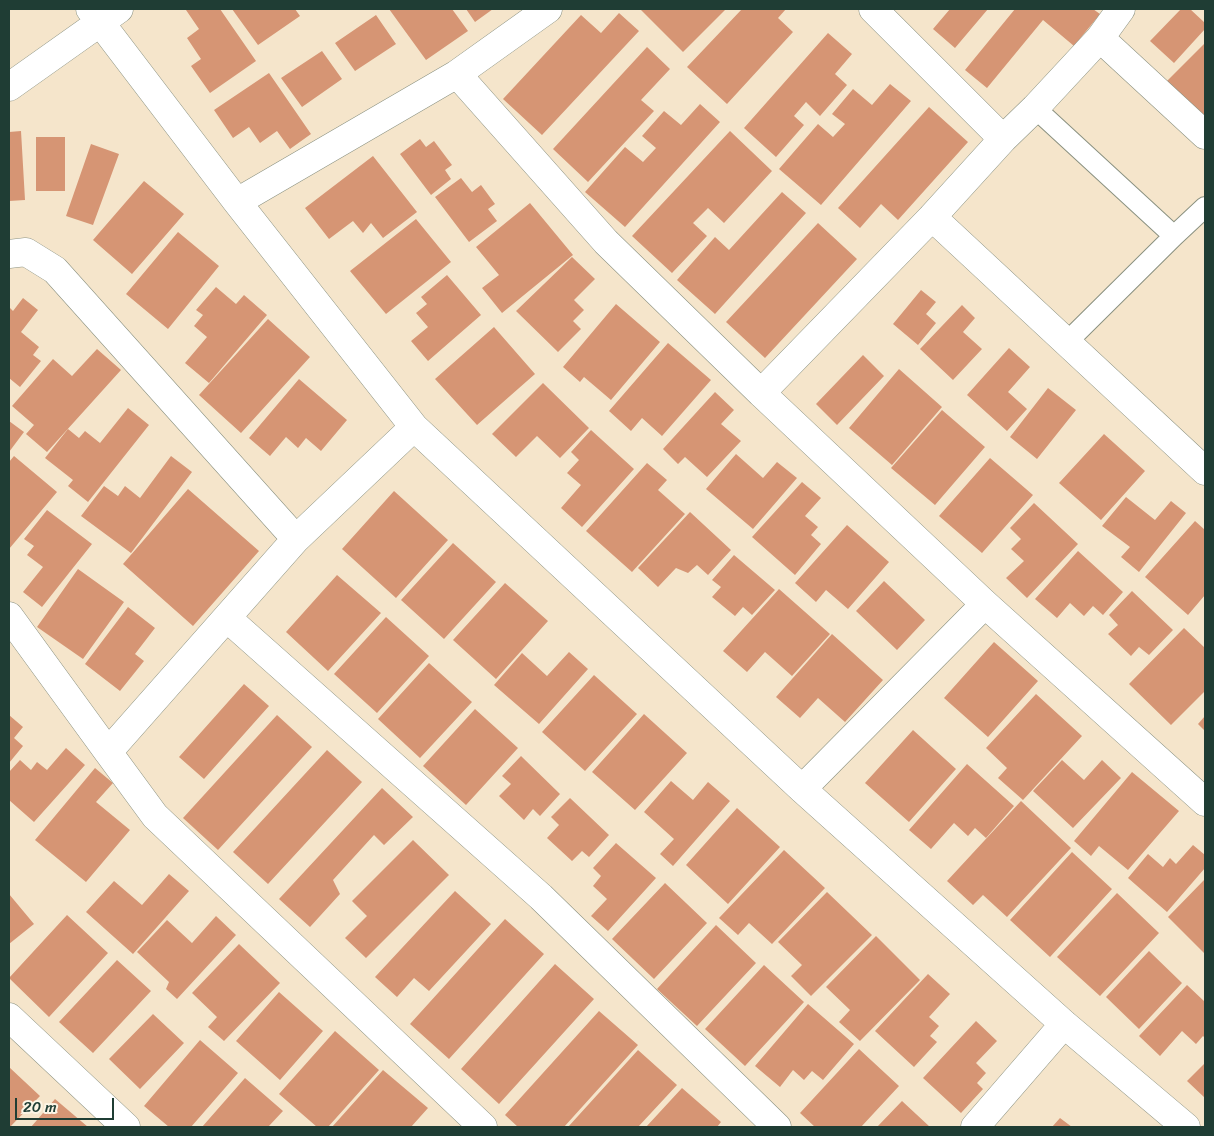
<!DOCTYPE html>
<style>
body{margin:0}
#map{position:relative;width:1214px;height:1136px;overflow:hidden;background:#f5e5cb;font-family:Sriracha,sans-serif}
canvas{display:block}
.frame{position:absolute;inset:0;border:10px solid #1f3d34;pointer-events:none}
.scale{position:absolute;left:15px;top:1098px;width:99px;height:22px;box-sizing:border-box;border:2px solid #1f3d34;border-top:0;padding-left:6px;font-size:15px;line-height:18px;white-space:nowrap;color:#1f3d34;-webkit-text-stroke:4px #fcf5e5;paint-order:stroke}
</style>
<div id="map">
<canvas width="1214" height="1136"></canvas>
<div class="frame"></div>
<div class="scale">20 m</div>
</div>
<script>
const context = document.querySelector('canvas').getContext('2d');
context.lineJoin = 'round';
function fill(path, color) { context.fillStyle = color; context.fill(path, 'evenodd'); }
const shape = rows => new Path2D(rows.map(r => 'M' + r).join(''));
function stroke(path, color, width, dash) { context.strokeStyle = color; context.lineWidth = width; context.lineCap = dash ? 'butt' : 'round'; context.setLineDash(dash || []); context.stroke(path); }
fill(shape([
 [188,9,220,9,256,61,210,93,191,66,201,59,187,38,199,29,186,10],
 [232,9,295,9,300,16,258,45],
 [389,9,452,9,468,31,426,60],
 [466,9,493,9,475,22],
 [640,9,726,9,683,52],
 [742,9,786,9,778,18,793,32,727,104,687,67],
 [950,9,988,9,955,48,933,29],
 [1015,9,1093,9,1100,14,1074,46,1043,20,987,88,965,70],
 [1181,9,1190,9,1205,23,1205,29,1174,63,1150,41],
 [619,13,639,31,542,135,503,99,581,15,601,33],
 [376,15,396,44,355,71,335,43],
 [828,33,852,54,835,74,847,85,820,116,806,102,794,116,804,125,776,157,744,128],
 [1205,43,1205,116,1204,118,1167,81],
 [647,47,670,69,641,100,654,111,588,182,553,149],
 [322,51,342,79,302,107,281,78],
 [269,73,311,134,290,149,277,131,260,143,249,127,233,138,214,110],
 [890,84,911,101,821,205,779,169,818,124,833,137,845,124,832,114,853,89,872,105],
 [700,104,720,122,625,227,585,192,625,147,643,162,656,148,642,136,664,111,681,125],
 [929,107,968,142,898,220,881,204,860,228,838,208],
 [21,131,25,200,9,201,9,132],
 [730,131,772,171,724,223,708,208,693,223,707,236,672,273,632,236],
 [36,137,65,137,65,191,36,191],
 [420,139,426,147,434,141,452,165,445,170,451,179,431,195,400,154],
 [91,144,119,154,93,225,66,216],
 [373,156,417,212,383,238,371,223,363,233,353,221,329,239,305,208],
 [461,178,472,192,481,185,495,204,488,209,497,221,469,242,435,197],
 [144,181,184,214,132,274,93,240],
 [782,192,806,213,715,314,677,280,715,237,729,250],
 [530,203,573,255,502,313,482,288,499,275,476,247],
 [416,219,451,262,386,314,350,271],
 [818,223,857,259,765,358,726,322],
 [178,232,219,266,168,329,126,294],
 [572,257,595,279,574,300,584,310,573,321,581,329,558,352,516,311],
 [447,275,481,315,428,361,411,341,428,327,416,313,427,304,421,297],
 [216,287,236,304,244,295,267,315,209,383,185,363,207,337,194,326,203,315,196,310],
 [921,290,936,302,926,314,936,323,918,345,893,324],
 [23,298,38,310,21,332,39,347,33,355,41,361,20,387,9,378,9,307,13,311],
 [616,304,660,342,611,400,584,377,580,382,563,367],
 [962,305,975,318,963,332,982,349,953,380,920,349],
 [268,319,310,357,241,433,199,395],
 [494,327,535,374,477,425,435,379],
 [668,343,711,380,662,436,642,418,631,431,609,411],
 [1009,348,1030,367,1008,392,1027,409,1007,431,967,395],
 [97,349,121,370,47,452,26,434,34,425,12,406,53,359,72,376],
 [863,355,884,376,837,425,816,404],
 [899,369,942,407,892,465,849,428],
 [299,379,347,420,321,451,306,438,298,448,286,437,270,456,249,438],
 [543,383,589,428,560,458,537,436,516,457,492,434],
 [1048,388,1076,410,1037,459,1010,437],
 [715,392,734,410,721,424,741,441,707,477,685,457,678,464,663,449],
 [128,408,149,425,88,502,68,486,73,480,45,458,68,429,79,438,85,431,100,443],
 [942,410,985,447,935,505,891,468],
 [9,421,24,432,9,452],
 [591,430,634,469,582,527,561,508,581,485,567,473,579,460,571,452],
 [1104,434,1145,471,1101,520,1059,483],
 [736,454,763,478,777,462,797,478,753,529,706,489],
 [14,456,57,492,9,549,9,462],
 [171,456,192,472,131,553,81,516,104,486,118,496,125,486,140,498],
 [990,458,1033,495,982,553,939,516],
 [647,463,667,480,658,490,685,514,632,572,586,531],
 [802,482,821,498,805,516,818,527,811,535,821,544,795,575,752,537],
 [188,489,259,551,193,626,123,564],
 [394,491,448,540,396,598,342,549],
 [1126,497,1155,520,1171,501,1186,513,1139,572,1121,557,1130,547,1102,526],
 [1034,503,1078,544,1027,598,1006,578,1024,561,1011,549,1021,539,1010,528],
 [47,510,92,544,42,607,23,592,43,567,27,555,34,546,24,539],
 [690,512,731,550,708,575,697,565,688,573,676,568,658,587,638,568],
 [1195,521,1205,530,1205,595,1188,615,1145,577],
 [847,525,889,562,848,609,826,590,816,602,795,583],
 [453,543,496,582,444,639,401,600],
 [1078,551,1123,592,1103,615,1093,606,1084,616,1070,603,1057,618,1035,599],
 [734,555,775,590,752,615,743,607,735,616,712,597,721,587,712,580],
 [78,569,124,602,83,659,37,627],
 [337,575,381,613,328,671,286,632],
 [884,581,925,620,897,650,856,611],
 [505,583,548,621,496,679,453,640],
 [779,589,830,634,792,676,765,652,747,672,723,651],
 [1132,591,1173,630,1149,655,1139,647,1131,656,1108,634,1118,625,1109,615],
 [128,607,155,628,135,654,144,661,120,691,85,664],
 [386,617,429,656,377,713,334,674],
 [1184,628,1205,648,1205,691,1171,725,1129,684],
 [832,634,883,680,845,722,818,698,800,718,776,697],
 [994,642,1038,681,988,737,944,698],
 [569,652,588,669,539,724,494,685,522,653,547,676],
 [429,663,472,702,420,758,378,719],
 [594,675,637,714,585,771,542,732],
 [244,684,269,706,204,779,179,757],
 [1036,694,1082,736,1023,800,998,778,1007,768,986,748],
 [475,709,518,748,466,805,423,766],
 [644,714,687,753,635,810,592,772],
 [9,715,23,727,14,738,23,746,9,763],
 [277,715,312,747,218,850,183,818],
 [1205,716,1205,731,1198,724],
 [913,730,956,769,909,822,865,783],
 [66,748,85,765,34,822,9,800,9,772,20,760,31,770,37,762,47,770],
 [327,750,362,782,268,884,233,852],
 [521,756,560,794,540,816,533,809,524,820,499,796,511,784,502,776],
 [1062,760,1084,780,1102,760,1121,778,1073,828,1033,791],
 [967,764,1014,806,986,838,975,828,968,836,954,823,931,849,909,830],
 [95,768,113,783,96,802,130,830,86,882,35,840],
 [1132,772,1179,811,1128,870,1099,846,1091,856,1074,841],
 [671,781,693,800,708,782,730,801,673,866,660,854,674,839,644,812],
 [382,788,413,817,384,845,374,835,333,880,340,894,310,927,279,899],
 [570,798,609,835,589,857,582,851,572,861,547,838,559,825,551,817],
 [1021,801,1071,848,1007,917,983,895,973,905,947,881],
 [737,808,780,847,728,904,686,865],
 [413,840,449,875,366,958,345,938,367,916,352,901],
 [616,843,656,878,608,931,591,916,607,899,593,886,601,876,593,868],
 [1193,845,1205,855,1205,868,1167,912,1128,878,1148,854,1163,867,1170,858,1176,864],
 [784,850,825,888,772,944,749,923,738,935,719,918],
 [1072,852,1112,889,1050,957,1010,920],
 [169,874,189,891,133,954,86,912,114,881,142,905],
 [1205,879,1205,954,1168,917],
 [665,883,707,923,654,979,612,939],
 [455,891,491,924,429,991,414,978,397,997,375,977],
 [827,892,872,935,811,996,791,976,802,965,778,942],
 [1117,893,1159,933,1100,996,1057,957],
 [9,894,34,924,9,944],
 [67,915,108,953,49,1017,9,978],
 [216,916,236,935,177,999,166,989,169,982,137,952,167,920,192,943],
 [505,919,544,954,449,1059,410,1024],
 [716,925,756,963,697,1026,657,989],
 [876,936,920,980,860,1041,839,1022,850,1010,826,987],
 [239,944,280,983,224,1041,208,1027,217,1017,192,993],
 [1149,951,1182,983,1139,1029,1106,997],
 [117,960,151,991,93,1053,59,1022],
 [555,964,594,999,499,1104,461,1069],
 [764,965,804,1002,745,1066,705,1029],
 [928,974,950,994,929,1017,939,1026,930,1036,937,1042,914,1067,875,1031],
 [1187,985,1205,1002,1205,1038,1203,1036,1196,1044,1182,1031,1160,1056,1139,1036],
 [279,992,323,1031,280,1080,236,1041],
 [808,1004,854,1044,823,1080,812,1071,804,1080,793,1070,780,1087,755,1066],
 [599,1011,638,1045,564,1127,518,1127,505,1115],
 [153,1014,184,1043,140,1089,109,1059],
 [976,1021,997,1041,976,1063,986,1073,977,1083,983,1089,961,1113,923,1078],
 [335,1031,379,1070,328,1127,317,1127,279,1094],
 [200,1040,238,1073,191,1127,169,1127,144,1106],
 [859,1049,899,1086,861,1127,815,1127,800,1113],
 [638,1050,677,1085,638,1127,568,1127],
 [1205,1063,1205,1098,1187,1081],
 [9,1067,40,1096,10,1127,9,1127],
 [383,1070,428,1108,411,1127,332,1127],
 [245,1078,283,1111,268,1127,202,1127],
 [682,1088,721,1122,717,1127,646,1127],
 [55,1099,88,1127,31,1127],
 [902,1101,930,1127,877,1127],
 [1060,1118,1072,1127,1052,1127]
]), '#d69574');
const service = shape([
 [1035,108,1174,236],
 [1067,342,1174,236,1205,207]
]);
const minor = shape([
 [90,9,237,202,414,427,802,789,1064,1024,1186,1127],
 [873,9,1003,139],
 [1100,38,1205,135],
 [457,74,548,9],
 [9,87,119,9],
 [237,202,457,74,606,242,761,393,932,217,1003,139,1035,108,1100,38,1121,9],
 [932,217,1205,471],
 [9,254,26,252,55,270,296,539],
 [761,393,985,604,1205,802],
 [9,616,108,752,296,539,414,427],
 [227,618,541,897,777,1127],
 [108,752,155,816,483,1127],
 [802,789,985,604],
 [9,1017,126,1127],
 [975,1127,1064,1024]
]);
stroke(service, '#8a9180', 22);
stroke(minor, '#8a9180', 29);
stroke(service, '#fff', 20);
stroke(minor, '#fff', 28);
</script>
